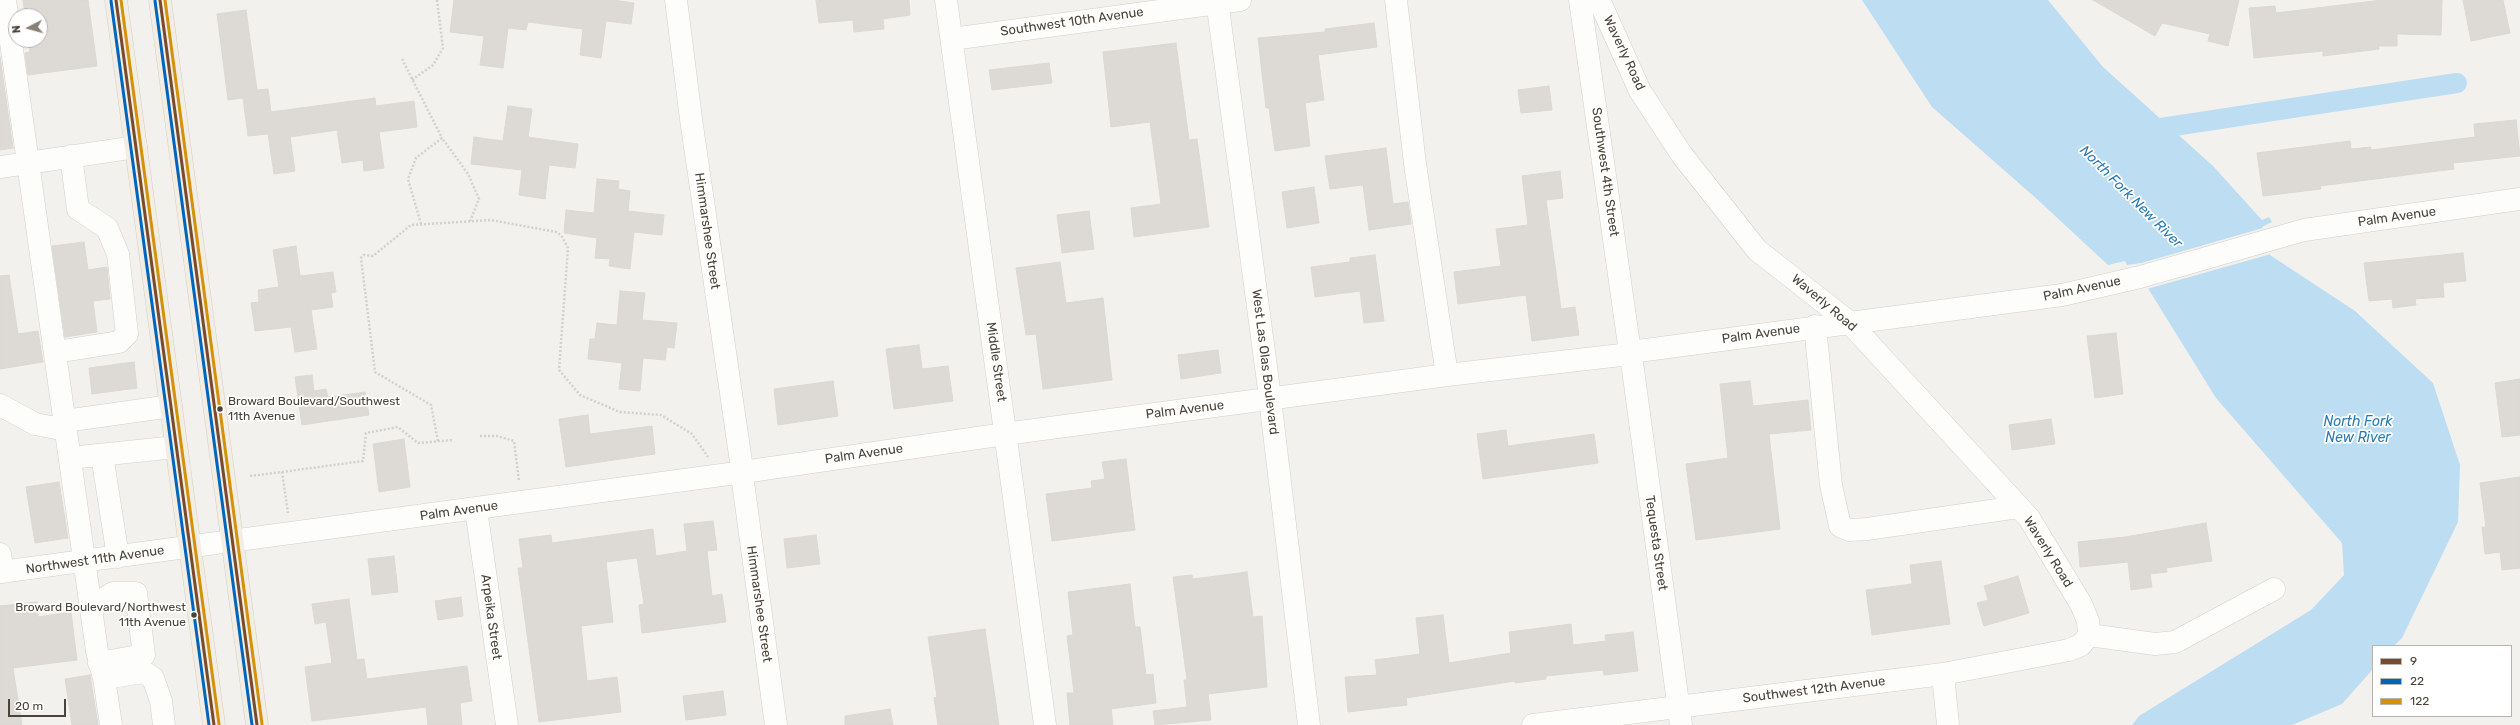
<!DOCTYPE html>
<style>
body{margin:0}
#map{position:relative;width:2520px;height:725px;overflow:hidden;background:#f3f1ee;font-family:Rubik,sans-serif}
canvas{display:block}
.legend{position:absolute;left:2372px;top:645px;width:140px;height:72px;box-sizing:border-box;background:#fff;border:1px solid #b7b4af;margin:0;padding:5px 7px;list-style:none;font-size:12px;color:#4a4338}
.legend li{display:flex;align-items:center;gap:8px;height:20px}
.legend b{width:20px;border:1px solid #b7b4af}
.north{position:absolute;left:8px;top:8px;width:40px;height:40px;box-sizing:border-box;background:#fff;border:1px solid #b7b4af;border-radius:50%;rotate:264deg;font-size:11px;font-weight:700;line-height:16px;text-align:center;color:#4a4338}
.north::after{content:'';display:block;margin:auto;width:14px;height:18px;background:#858078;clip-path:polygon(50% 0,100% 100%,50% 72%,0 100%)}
.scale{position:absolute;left:8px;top:699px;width:58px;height:18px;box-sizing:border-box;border:2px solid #4a4338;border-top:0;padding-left:5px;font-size:12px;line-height:14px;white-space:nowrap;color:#4a4338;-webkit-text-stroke:3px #fff;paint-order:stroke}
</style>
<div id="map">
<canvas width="2520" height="725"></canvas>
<ul class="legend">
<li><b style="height:5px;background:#7a4b2a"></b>9</li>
<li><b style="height:5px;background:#0065bd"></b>22</li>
<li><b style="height:5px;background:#d4920b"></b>122</li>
</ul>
<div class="north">N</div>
<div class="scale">20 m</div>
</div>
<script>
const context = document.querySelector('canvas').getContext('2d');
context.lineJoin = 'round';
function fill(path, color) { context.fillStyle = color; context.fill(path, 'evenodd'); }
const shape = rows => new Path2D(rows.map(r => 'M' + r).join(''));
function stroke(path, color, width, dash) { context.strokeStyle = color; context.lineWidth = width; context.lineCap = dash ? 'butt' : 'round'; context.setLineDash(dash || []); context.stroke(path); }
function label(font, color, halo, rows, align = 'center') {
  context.font = font + ' Rubik,sans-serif'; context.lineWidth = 3.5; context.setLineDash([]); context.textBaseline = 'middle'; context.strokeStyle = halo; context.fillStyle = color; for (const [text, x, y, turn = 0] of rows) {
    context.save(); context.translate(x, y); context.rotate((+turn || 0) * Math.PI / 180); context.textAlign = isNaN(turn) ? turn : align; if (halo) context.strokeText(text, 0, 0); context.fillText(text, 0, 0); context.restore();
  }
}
fill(shape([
 [1862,0,2048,0,2103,67,2213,166,2262,220,2269,217,2272,222,2262,227,2270,255,2355,311,2433,383,2460,465,2458,522,2402,638,2394,646,2373,646,2373,669,2342,704,2292,725,2132,725,2139,716,2311,610,2344,575,2342,543,2216,398,2149,290,2141,263,2127,265,2125,261,2108,265,2038,200,1932,107]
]), '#bdddf2');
fill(shape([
 [2263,228,2271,254,2147,289,2138,264]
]), '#f3f1ee');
stroke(shape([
 [2141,131,2457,83]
]), '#bdddf2', 20);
const building = shape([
 [23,0,88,0,97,66,28,75,25,53,30,52,28,40,40,40,40,16,25,16,23,0],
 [454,0,613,0,634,3,631,24,606,21,601,58,580,55,583,29,528,22,526,30,508,28,503,68,480,65,484,36,450,32,454,0],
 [816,0,909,0,910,15,883,19,884,29,854,32,853,20,819,23,816,0],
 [2093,0,2239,0,2228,46,2208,41,2210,34,2162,23,2155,36,2093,0],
 [2382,0,2442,0,2441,35,2397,34,2397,46,2378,46,2379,49,2323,56,2323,51,2254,58,2249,8,2275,6,2276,13,2382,0],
 [2463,0,2503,0,2510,33,2471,41,2463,0],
 [246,10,257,90,268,89,271,112,375,98,376,106,414,101,417,127,379,132,384,168,364,171,363,160,342,163,337,130,290,137,295,171,274,174,268,134,248,136,243,98,228,100,217,14,246,10],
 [1374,23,1377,47,1318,55,1324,100,1305,103,1310,146,1275,151,1269,108,1266,108,1258,38,1325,32,1325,29,1374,23],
 [1176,43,1189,140,1197,139,1209,227,1134,237,1131,208,1161,204,1150,122,1111,127,1103,52,1176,43],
 [0,57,13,148,0,150,0,57],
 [1049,63,1052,83,992,90,989,70,1049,63],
 [1549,86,1552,110,1521,113,1518,90,1549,86],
 [508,106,532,109,528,137,578,144,575,168,549,165,545,199,519,195,522,170,471,164,474,137,503,141,508,106],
 [2516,120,2520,156,2453,163,2454,169,2320,186,2321,189,2263,196,2257,153,2350,141,2351,149,2371,147,2371,150,2475,137,2474,124,2516,120],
 [1386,148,1393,204,1408,202,1411,224,1369,230,1363,185,1330,189,1325,156,1386,148],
 [1560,171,1563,198,1546,200,1561,309,1575,307,1579,335,1532,341,1526,295,1458,304,1454,272,1501,266,1496,229,1528,225,1522,176,1560,171],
 [597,179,619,181,618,189,630,191,628,211,664,215,662,235,634,232,630,269,609,266,610,259,595,258,597,238,564,233,566,210,594,213,597,179],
 [1314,187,1319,223,1287,228,1282,192,1314,187],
 [1089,211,1094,249,1062,253,1057,215,1089,211],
 [84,242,88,270,107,267,110,299,93,301,97,332,65,337,52,246,84,242],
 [296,246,300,276,333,272,336,292,331,293,333,307,311,310,317,349,295,352,291,327,255,331,251,303,259,302,258,290,279,287,273,250,296,246],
 [2463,253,2466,281,2443,283,2444,297,2415,299,2416,305,2393,308,2392,299,2369,301,2364,263,2463,253],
 [1375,255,1384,321,1364,323,1360,291,1315,297,1311,267,1350,262,1350,258,1375,255],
 [1060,262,1066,303,1103,298,1112,380,1043,389,1036,334,1026,335,1016,268,1060,262],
 [9,275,18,334,38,331,43,362,0,369,0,276,9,275],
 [620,291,645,293,642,320,677,323,674,348,667,347,665,360,643,358,640,391,619,389,622,363,588,359,590,339,595,339,597,323,617,325,620,291],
 [2116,333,2123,394,2095,398,2087,336,2116,333],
 [919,345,922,369,948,366,953,401,894,409,886,349,919,345],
 [1218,350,1221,373,1181,379,1178,355,1218,350],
 [134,362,137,388,92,394,89,368,134,362],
 [312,375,314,391,326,389,328,397,365,392,369,415,302,425,295,377,312,375],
 [2520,379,2520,435,2502,437,2495,383,2520,379],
 [833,381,838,416,778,425,774,389,833,381],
 [1750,381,1753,406,1808,400,1811,430,1769,434,1780,529,1696,540,1686,464,1728,458,1720,384,1750,381],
 [588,415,590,434,652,426,655,454,566,467,559,419,588,415],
 [2051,419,2055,444,2012,450,2009,425,2051,419],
 [1506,430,1508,446,1594,434,1598,463,1483,479,1477,434,1506,430],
 [404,439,410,487,379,492,373,444,404,439],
 [1126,459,1135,530,1052,541,1046,494,1092,488,1091,481,1105,479,1102,462,1126,459],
 [2520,477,2520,568,2502,570,2500,552,2485,554,2482,527,2486,527,2480,483,2520,477],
 [59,482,68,538,35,543,26,487,59,482],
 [713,521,717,550,707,551,712,596,722,594,726,622,642,633,639,605,644,604,637,558,606,562,613,622,581,626,587,681,617,677,621,712,539,722,518,568,523,568,519,539,551,535,552,543,653,529,656,556,687,551,684,524,713,521],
 [2206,523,2212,561,2166,568,2167,572,2150,574,2152,587,2131,590,2128,562,2080,567,2078,542,2125,537,2206,523],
 [816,535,820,564,787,568,784,539,816,535],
 [394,556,398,592,372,595,368,559,394,556],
 [1941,561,1950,624,1872,635,1866,590,1912,584,1910,565,1941,561],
 [1247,572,1253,617,1262,616,1267,687,1208,694,1211,720,1155,725,1153,711,1187,707,1184,680,1187,680,1173,577,1192,575,1193,579,1247,572],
 [2018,576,2029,613,1984,626,1977,603,1988,600,1984,586,2018,576],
 [1130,584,1135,627,1140,627,1146,675,1153,674,1156,703,1111,709,1113,725,1070,725,1067,693,1074,693,1067,636,1073,635,1068,592,1130,584],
 [461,597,463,616,438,620,435,601,461,597],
 [349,599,357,660,364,659,367,679,467,666,472,701,460,703,462,725,428,725,426,707,312,721,305,667,332,663,326,622,315,624,312,604,349,599],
 [37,602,38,617,71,612,77,660,13,668,22,725,0,725,0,606,37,602],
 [1443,615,1449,663,1511,653,1509,632,1571,624,1573,645,1606,641,1605,635,1633,632,1638,671,1604,675,1603,670,1546,676,1546,679,1515,683,1515,681,1406,698,1407,705,1348,712,1345,677,1377,675,1375,660,1420,654,1416,618,1443,615],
 [985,629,999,725,938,725,934,698,937,697,928,637,985,629],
 [90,675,98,725,72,725,65,679,90,675],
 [723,691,726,715,686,720,683,696,723,691],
 [890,709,893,725,845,725,845,716,890,709]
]);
fill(building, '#dddad6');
stroke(building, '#dbd8d3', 1);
const minor = shape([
 [5,0,97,651,104,678],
 [676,0,691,119,741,462],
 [946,0,1045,725],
 [1217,0,1268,382,1309,725],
 [1396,0,1415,164,1447,375],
 [1580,0,1629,345],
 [1599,0,1640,91,1682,155,1757,250,1849,322,2029,518,2081,604,2088,621,2089,635],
 [952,39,1240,0],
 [0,167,136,147],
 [1815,326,1831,485,1840,526,1849,530,1867,529,2018,507],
 [1638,351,2062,295,2140,277,2304,230,2520,199],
 [56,352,119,342,127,334,118,254,107,228,78,209,71,156],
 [1632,362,1681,725],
 [0,405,35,424,66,430],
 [65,421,171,406],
 [102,455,118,557],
 [70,458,176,447],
 [750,471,1005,434,1447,375,1621,355],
 [743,482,776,725],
 [476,509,507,725],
 [0,554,3,572],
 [0,572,729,474],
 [91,607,113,593,136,593,144,655,99,663],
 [2089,635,2155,644,2175,642,2274,589],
 [1943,674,1948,725],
 [111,725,104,678,144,672,153,678,161,701,164,725],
 [1533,725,1943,674,2069,650,2081,645,2089,635]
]);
const major = shape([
 [116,0,214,725],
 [160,0,257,725]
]);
stroke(minor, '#d1cfcb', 23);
stroke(major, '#d6cdbb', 23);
stroke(shape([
 [402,59,442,138],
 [412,80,433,65,443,48,437,0],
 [421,224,408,179,416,158,442,138,468,174,479,199,470,221],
 [480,436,497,436,514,441,519,481],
 [438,441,431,405,375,372,361,258,364,255,373,256,411,225,491,220,556,232,561,235,568,248,559,370,580,395,620,412,661,415,692,434,708,457],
 [282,472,363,461,366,433,398,427,418,443,453,440],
 [250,476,282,472,288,513]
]), '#d3d1cc', 2.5, [2, 2]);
stroke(minor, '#fdfdfc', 22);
stroke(major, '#f2eee6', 22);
stroke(shape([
 [116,0,214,725],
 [160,0,257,725]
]), '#7a4b2a', 3);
stroke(shape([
 [111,1,209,725],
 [155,1,252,725]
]), '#0065bd', 3);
stroke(shape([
 [121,0,219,724],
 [165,0,262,724]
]), '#d4920b', 3);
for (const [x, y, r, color] of [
 [220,409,3.5,"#4a4338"],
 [194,615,3.5,"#4a4338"]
]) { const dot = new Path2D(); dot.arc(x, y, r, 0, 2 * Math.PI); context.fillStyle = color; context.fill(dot); stroke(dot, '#fff', 1.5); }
label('12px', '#4a4338', '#fff', [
 ["Broward Boulevard/Southwest",228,402],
 ["11th Avenue",228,417],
 ["Broward Boulevard/Northwest",186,608,"right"],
 ["11th Avenue",186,623,"right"]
], 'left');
label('13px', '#4a4338', '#fff', [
 ["Southwest 10th Avenue",1072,22,-8],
 ["Waverly Road",1624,53,65],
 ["Southwest 4th Street",1605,172,82],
 ["Palm Avenue",2397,217,-8],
 ["Himmarshee Street",707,231,82],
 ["Palm Avenue",2082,289,-12],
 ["Waverly Road",1824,303,40],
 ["Palm Avenue",1761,334,-8],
 ["Middle Street",996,362,82],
 ["West Las Olas Boulevard",1265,362,83],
 ["Palm Avenue",1185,410,-7],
 ["Palm Avenue",864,454,-8],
 ["Palm Avenue",459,511,-8],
 ["Tequesta Street",1656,543,82],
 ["Waverly Road",2048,552,58],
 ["Northwest 11th Avenue",95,560,-8],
 ["Himmarshee Street",759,604,82],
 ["Arpeika Street",491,617,82],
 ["Southwest 12th Avenue",1814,690,-7]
]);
label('italic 14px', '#2a7bb3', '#fff', [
 ["North Fork New River",2131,197,45],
 ["North Fork",2358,422],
 ["New River",2358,438]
]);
</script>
